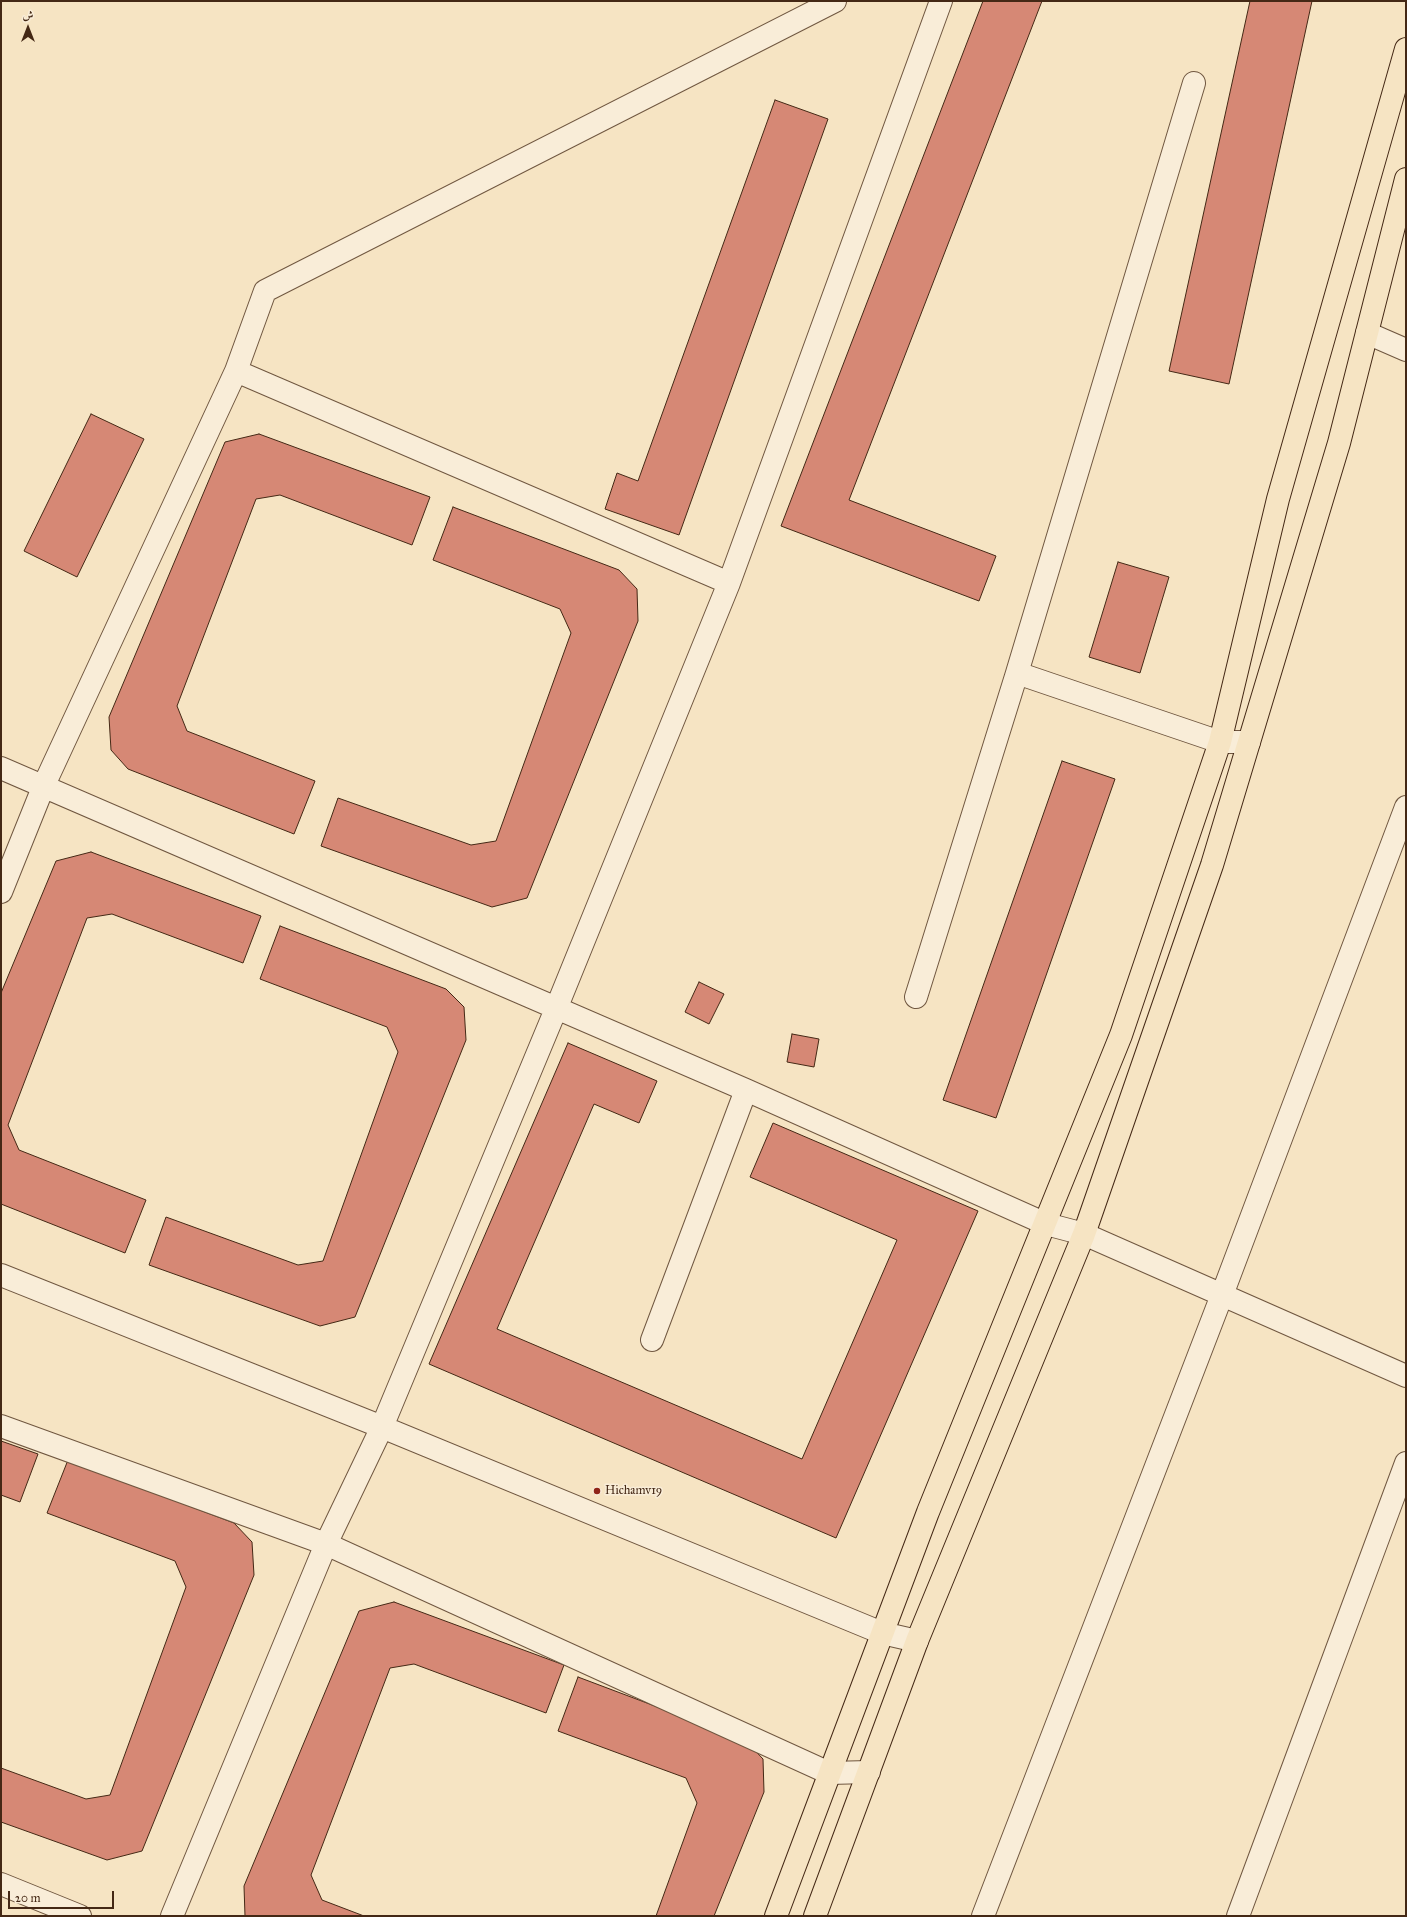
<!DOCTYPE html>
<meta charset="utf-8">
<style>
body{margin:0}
#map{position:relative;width:1407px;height:1917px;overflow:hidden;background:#f6e4c3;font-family:"IM FELL Great Primer",Amiri,serif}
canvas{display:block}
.frame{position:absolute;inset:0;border:2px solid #442815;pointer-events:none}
.north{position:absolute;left:8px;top:8px;width:40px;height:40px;-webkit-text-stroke:3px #f9edd8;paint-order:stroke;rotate:0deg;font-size:11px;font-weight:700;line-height:16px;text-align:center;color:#442815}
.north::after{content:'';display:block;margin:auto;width:14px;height:18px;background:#442815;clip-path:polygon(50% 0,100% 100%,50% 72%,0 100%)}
.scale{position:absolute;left:8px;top:1891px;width:106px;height:18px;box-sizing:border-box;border:2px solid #442815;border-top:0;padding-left:5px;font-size:12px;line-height:14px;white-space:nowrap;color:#442815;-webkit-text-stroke:3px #f9edd8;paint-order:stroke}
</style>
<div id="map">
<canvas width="1407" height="1917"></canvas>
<div class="frame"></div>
<div class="north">ش</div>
<div class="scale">20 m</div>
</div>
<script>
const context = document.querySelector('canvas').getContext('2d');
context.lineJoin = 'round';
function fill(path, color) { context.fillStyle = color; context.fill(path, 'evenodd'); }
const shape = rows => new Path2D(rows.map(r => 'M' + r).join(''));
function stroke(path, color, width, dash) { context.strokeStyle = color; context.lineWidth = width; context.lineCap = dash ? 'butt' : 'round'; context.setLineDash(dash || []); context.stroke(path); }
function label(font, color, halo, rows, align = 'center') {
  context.font = font + ' "IM FELL Great Primer",serif'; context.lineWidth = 3; context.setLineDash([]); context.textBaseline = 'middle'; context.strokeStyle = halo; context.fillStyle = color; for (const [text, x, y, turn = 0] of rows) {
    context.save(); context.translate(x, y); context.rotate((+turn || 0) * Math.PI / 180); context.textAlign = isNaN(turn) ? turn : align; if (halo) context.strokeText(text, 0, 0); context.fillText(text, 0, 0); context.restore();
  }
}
const building = shape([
 [983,1,1042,1,849,500,996,556,979,601,781,526,983,1],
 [1250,1,1312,1,1229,384,1169,371,1250,1],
 [775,100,828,119,679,535,605,509,617,473,638,481,775,100],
 [91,414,144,439,77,577,24,551,91,414],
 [259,434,430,497,412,545,280,495,256,499,177,706,187,731,315,781,294,834,128,769,111,750,109,717,225,442,259,434],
 [453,507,619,570,637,589,638,621,527,898,492,907,321,846,338,798,471,845,496,841,571,633,560,609,433,560,453,507],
 [1118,562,1169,577,1140,673,1089,657,1118,562],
 [1062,761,1115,779,996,1118,943,1100,1062,761],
 [91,852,261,916,243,963,112,914,87,918,8,1125,19,1150,146,1200,125,1253,1,1204,1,993,56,861,91,852],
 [280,926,446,989,464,1007,466,1040,355,1317,320,1326,149,1265,166,1217,298,1265,323,1261,398,1052,387,1027,260,979,280,926],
 [699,982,724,994,709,1024,685,1012,699,982],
 [792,1034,819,1039,814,1067,787,1062,792,1034],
 [568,1043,657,1081,639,1123,594,1104,497,1329,802,1459,897,1240,750,1177,773,1123,978,1211,836,1538,429,1364,568,1043],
 [1,1441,38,1454,20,1502,1,1495,1,1441],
 [68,1460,234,1523,252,1542,254,1575,142,1851,107,1860,1,1822,1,1768,86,1799,110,1795,186,1587,175,1561,47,1513,68,1460],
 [394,1602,564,1665,546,1713,414,1664,390,1668,311,1875,322,1900,364,1916,245,1916,244,1886,359,1611,394,1602],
 [578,1677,745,1740,763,1759,764,1792,714,1916,656,1916,697,1803,686,1778,558,1731,578,1677]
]);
fill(building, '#d68875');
stroke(building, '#442815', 1);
const minor = shape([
 [1194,83,1017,673,1220,742,1249,742],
 [1367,333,1406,350],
 [236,371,729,583],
 [1,768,746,1090,1046,1224,1084,1234,1406,1376],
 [1,892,44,785,236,371,265,291,835,1],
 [916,997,1017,673],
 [1,1275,382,1427,882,1633,917,1641],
 [652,1340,746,1090],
 [1,1426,326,1544,829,1773,869,1772],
 [1,1884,80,1916],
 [172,1916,326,1544,382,1427,556,1009,729,583,941,1],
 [983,1916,1222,1295,1406,807],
 [1238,1916,1406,1463]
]);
const primary = shape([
 [776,1916,928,1512,1121,1035,1220,742,1278,499,1406,49],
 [815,1916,917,1641,1084,1234,1212,865,1339,443,1406,179]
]);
stroke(minor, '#705740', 24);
stroke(primary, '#442815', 24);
stroke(minor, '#f9edd8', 22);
stroke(primary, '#f6e4c3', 22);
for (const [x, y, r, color] of [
 [597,1491,4,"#8f2418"]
]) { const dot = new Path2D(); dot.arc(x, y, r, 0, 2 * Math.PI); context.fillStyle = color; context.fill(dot); stroke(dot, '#f9edd8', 1.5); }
label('12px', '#442815', '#f9edd8', [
 ["Hichamv19",605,1491]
], 'left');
</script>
